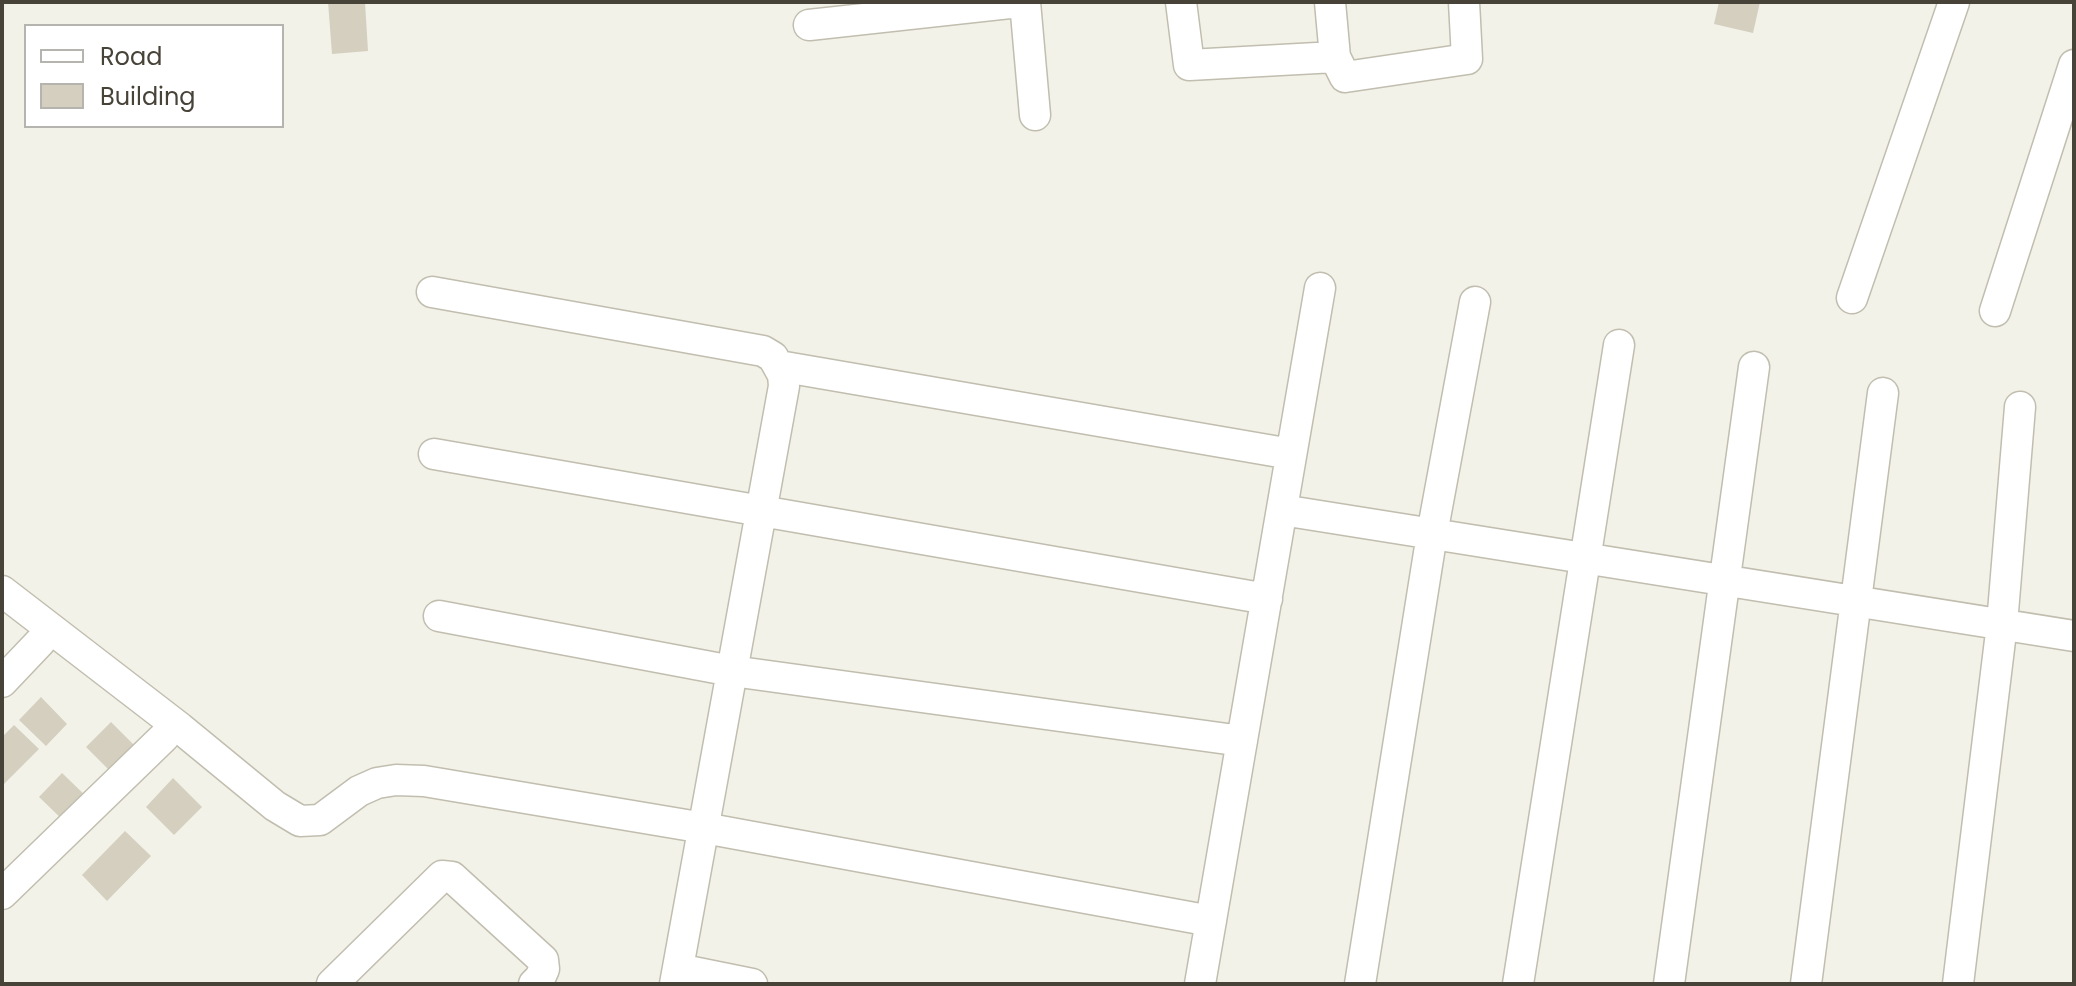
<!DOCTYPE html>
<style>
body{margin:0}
#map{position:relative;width:2076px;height:986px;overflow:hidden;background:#f3f2e9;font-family:Poppins,sans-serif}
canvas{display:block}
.frame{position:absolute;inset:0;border:4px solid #474338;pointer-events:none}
.legend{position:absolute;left:24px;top:24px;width:260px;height:104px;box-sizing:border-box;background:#fff;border:2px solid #b5b4af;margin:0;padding:10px 14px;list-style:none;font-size:24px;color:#474338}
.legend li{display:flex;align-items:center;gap:16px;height:40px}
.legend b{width:40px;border:2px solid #b5b4af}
</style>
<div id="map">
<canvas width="2076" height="986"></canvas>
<div class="frame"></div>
<ul class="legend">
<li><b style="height:10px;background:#fff"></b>Road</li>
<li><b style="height:22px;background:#d4cfbf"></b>Building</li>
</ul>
</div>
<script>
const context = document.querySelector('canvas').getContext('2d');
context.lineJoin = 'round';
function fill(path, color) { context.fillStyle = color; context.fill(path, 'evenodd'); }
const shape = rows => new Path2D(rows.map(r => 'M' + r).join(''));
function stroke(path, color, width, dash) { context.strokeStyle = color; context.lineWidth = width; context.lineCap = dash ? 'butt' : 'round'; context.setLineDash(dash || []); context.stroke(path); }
fill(shape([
 [328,2,365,2,368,51,332,54],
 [1719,2,1760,2,1753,33,1714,24],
 [41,697,67,724,46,746,19,720],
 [111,722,139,750,114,775,86,747],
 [14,725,39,749,2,786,2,737],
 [62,773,90,800,67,824,39,797],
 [173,778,202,807,174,835,146,807],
 [125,831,151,856,107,901,82,875]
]), '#d4cfbf');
const street = shape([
 [1025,2,1035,115],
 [1181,2,1189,65,1335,57,1345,77,1467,59,1464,2],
 [1330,2,1335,57],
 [809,25,1019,2],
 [432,292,763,351,773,357,783,375,784,386,675,984],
 [1852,298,1954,2],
 [1995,311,2074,65],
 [779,366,1291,454],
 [434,454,1267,599],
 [1282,510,2074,636],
 [2,591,180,728,275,806,300,821,320,820,359,791,377,783,396,780,424,781,704,828,1211,921],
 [439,616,732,671,1242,741],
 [2,682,40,642],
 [2,894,164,737],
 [678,969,752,984],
 [332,984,442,876,452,877,543,960,544,969,540,978,534,984],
 [1200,984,1320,288],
 [1360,984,1432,534,1475,302],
 [1518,984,1619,345],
 [1669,984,1754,367],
 [1806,984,1883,393],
 [1958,984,2002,624,2020,407]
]);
stroke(street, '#c1beaf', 33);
stroke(street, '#fff', 30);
</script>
